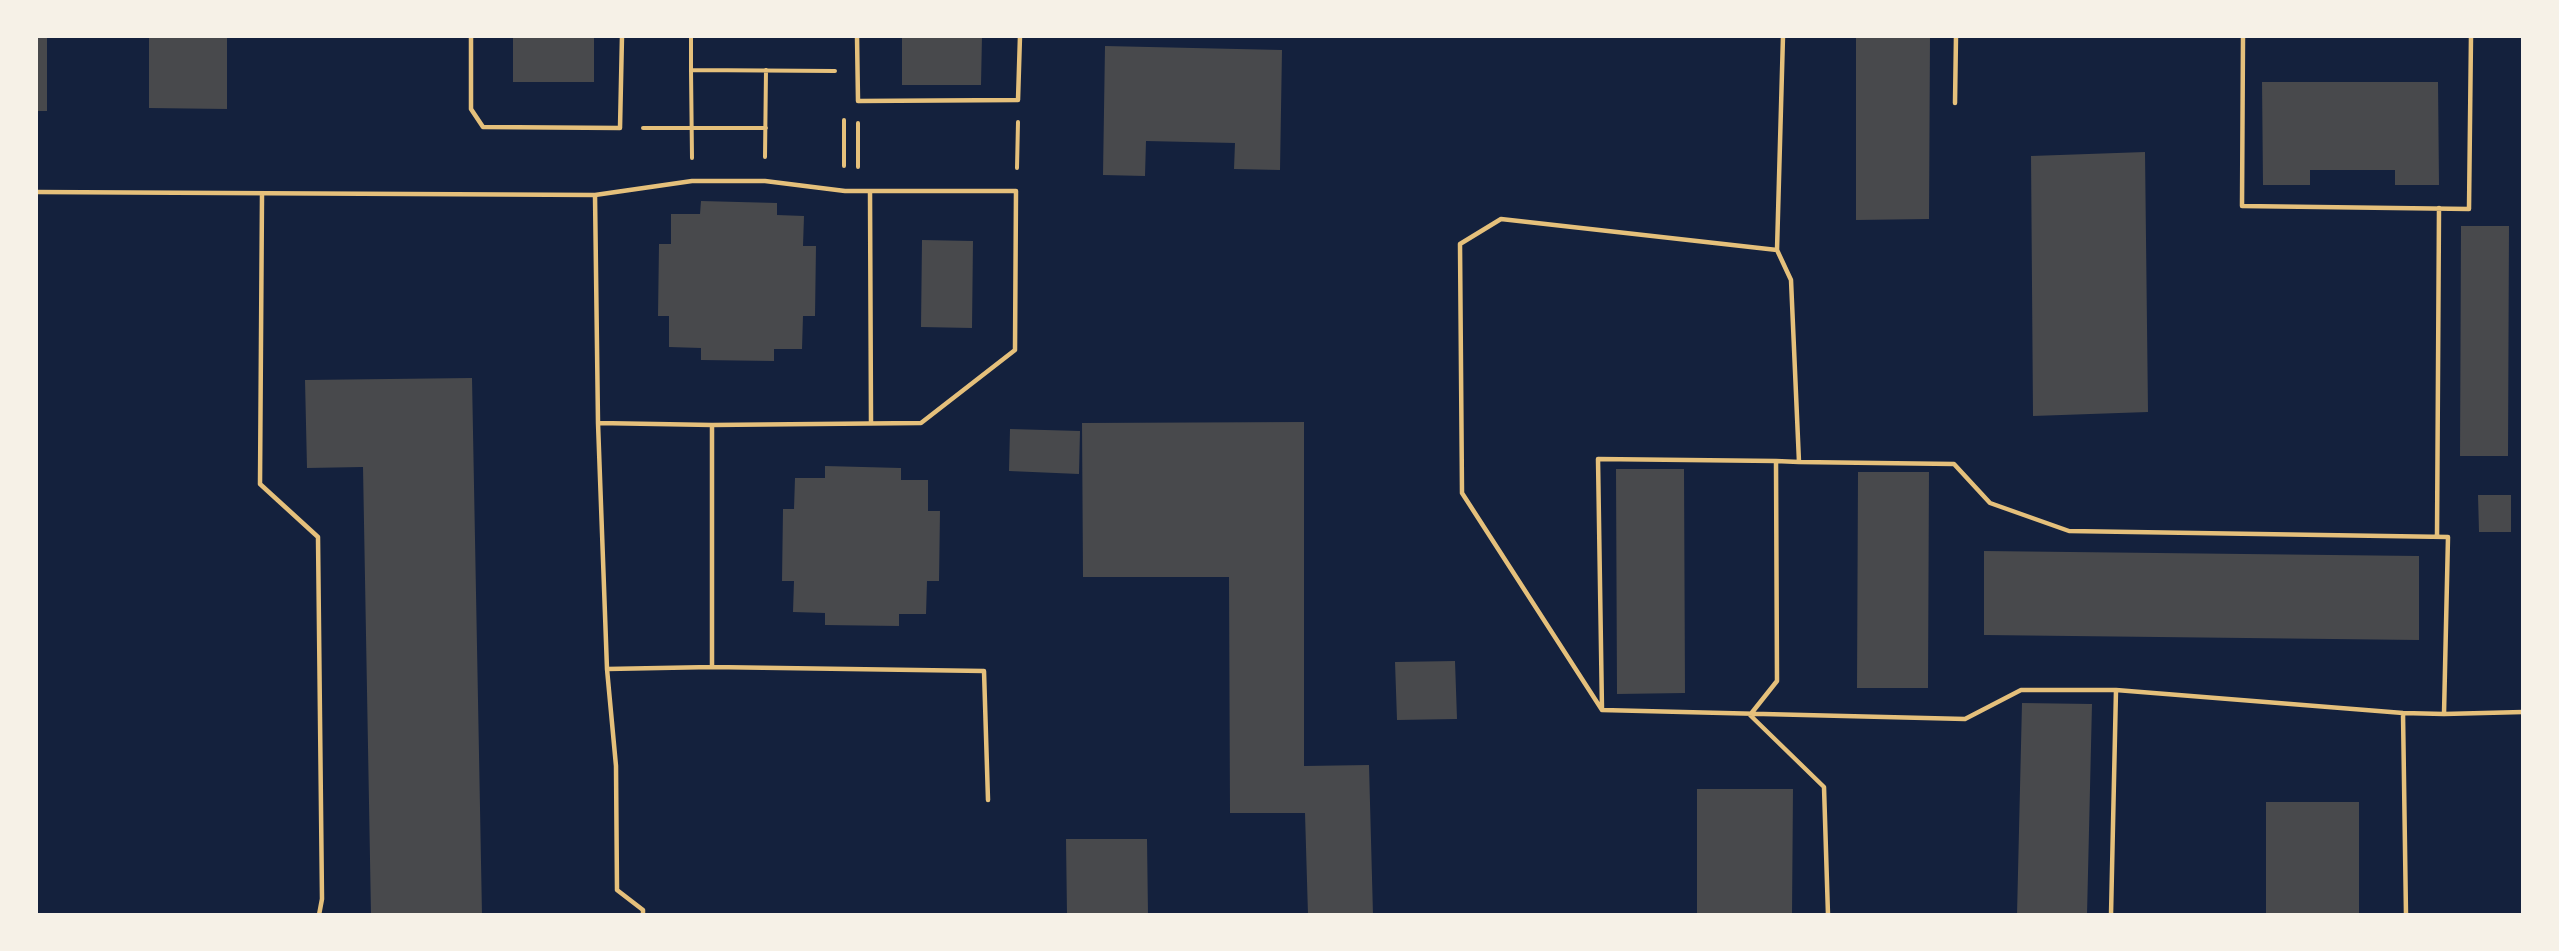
<!DOCTYPE html>
<style>
body{margin:0}
#map{position:relative;width:2559px;height:951px;overflow:hidden;background:#14213d;font-family:Arial,sans-serif}
canvas{display:block}
.frame{position:absolute;inset:0;border:38px solid #f6f1e7;pointer-events:none}
</style>
<div id="map">
<canvas width="2559" height="951"></canvas>
<div class="frame"></div>
</div>
<script>
const context = document.querySelector('canvas').getContext('2d');
context.lineJoin = 'round';
function fill(path, color) { context.fillStyle = color; context.fill(path, 'evenodd'); }
const shape = rows => new Path2D(rows.map(r => 'M' + r).join(''));
function stroke(path, color, width, dash) { context.strokeStyle = color; context.lineWidth = width; context.lineCap = dash ? 'butt' : 'round'; context.setLineDash(dash || []); context.stroke(path); }
fill(shape([
 [36,36,47,36,47,111,36,111],
 [149,36,227,36,227,109,149,108],
 [513,36,594,36,594,82,513,82],
 [902,36,982,36,981,85,902,85],
 [1856,36,1930,36,1929,219,1856,220],
 [1105,46,1282,50,1280,170,1234,169,1235,143,1146,141,1145,176,1103,175],
 [2262,82,2438,82,2439,185,2395,185,2395,170,2310,170,2310,185,2263,185],
 [2145,152,2148,412,2033,416,2031,156],
 [701,201,777,203,777,215,804,216,803,246,816,246,815,316,803,316,802,349,774,349,774,361,701,360,701,348,669,347,669,316,658,316,659,244,671,244,671,214,700,214],
 [2461,226,2509,226,2508,456,2460,456],
 [922,240,973,241,972,328,921,327],
 [472,378,482,915,371,915,363,467,307,468,305,380],
 [1304,422,1304,766,1369,765,1373,915,1308,915,1305,813,1230,813,1229,577,1083,577,1082,423],
 [1010,429,1080,431,1079,474,1009,471],
 [825,466,901,468,901,480,928,480,928,511,940,511,939,581,927,581,926,614,899,614,899,626,825,625,825,613,793,612,794,581,782,581,783,509,794,509,795,478,825,478],
 [1616,469,1684,469,1685,693,1617,694],
 [1858,472,1929,472,1928,688,1857,688],
 [2478,495,2511,495,2511,532,2479,532],
 [1984,551,2419,556,2419,640,1984,635],
 [1455,661,1457,719,1397,720,1395,662],
 [2022,703,2092,704,2087,915,2017,915],
 [1697,789,1793,789,1792,915,1697,915],
 [2266,802,2359,802,2359,915,2266,915],
 [1066,839,1147,839,1148,915,1067,915]
]), '#48494c');
stroke(shape([
 [691,70,691,36],
 [844,120,844,166],
 [858,123,858,167],
 [643,128,766,128],
 [765,157,766,70],
 [692,158,691,70,835,71],
 [1017,168,1018,122]
]), '#e5c07b', 4);
stroke(shape([
 [471,36,471,109,483,127,620,128,622,36],
 [857,36,858,101,1018,100,1020,36],
 [1783,36,1777,250,1791,280,1799,462,1776,461,1777,681,1750,715,1824,787,1828,915],
 [2243,36,2242,206,2469,209,2471,36],
 [1955,103,1956,36],
 [870,191,871,423],
 [36,192,595,195,692,181,765,181,845,191,1016,191,1015,350,921,423,712,425,598,423,607,669,616,766,617,890,643,910,643,915],
 [262,195,260,484,318,537,322,899,319,915],
 [595,195,598,423],
 [712,425,712,667],
 [1776,461,1598,459,1602,710,1965,719,2021,690,2116,690,2403,713,2444,714,2523,712],
 [1799,462,1954,464,1990,503,2069,531,2448,537,2444,714],
 [2437,537,2439,208],
 [607,669,712,667,984,671,988,800],
 [1602,710,1462,493,1460,244,1501,219,1777,250],
 [2403,713,2406,915],
 [2111,915,2116,690]
]), '#e5c07b', 4.5);
</script>
